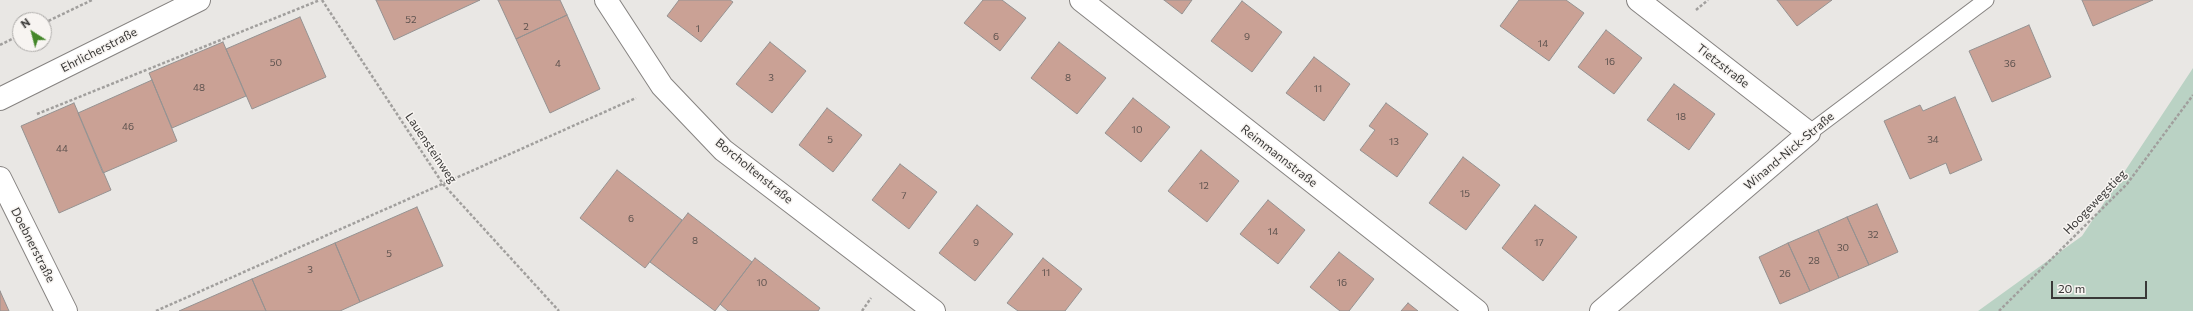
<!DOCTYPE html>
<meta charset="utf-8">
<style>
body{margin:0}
#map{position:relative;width:2193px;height:311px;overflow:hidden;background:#e9e7e4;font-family:Commissioner,sans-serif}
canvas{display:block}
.north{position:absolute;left:12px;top:12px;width:40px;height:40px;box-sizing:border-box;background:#f7f4f1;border:1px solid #aba9a7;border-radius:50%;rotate:324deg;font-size:11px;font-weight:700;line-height:16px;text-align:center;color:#3a3938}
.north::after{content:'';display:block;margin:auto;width:14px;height:18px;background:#448729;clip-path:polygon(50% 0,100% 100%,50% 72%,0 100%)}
.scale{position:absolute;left:2051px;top:281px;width:96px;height:18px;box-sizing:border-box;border:2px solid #3a3938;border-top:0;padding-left:5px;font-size:12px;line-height:14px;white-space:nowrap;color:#3a3938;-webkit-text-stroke:3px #f7f4f1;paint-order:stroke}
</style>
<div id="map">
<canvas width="2193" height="311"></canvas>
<div class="north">N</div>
<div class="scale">20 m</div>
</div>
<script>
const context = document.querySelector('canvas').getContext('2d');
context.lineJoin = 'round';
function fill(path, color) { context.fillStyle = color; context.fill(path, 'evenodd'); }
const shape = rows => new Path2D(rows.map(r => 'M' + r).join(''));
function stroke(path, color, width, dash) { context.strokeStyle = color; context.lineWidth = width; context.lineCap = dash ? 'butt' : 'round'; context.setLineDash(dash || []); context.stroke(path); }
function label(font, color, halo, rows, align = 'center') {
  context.font = font + ' Commissioner,sans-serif'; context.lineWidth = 3; context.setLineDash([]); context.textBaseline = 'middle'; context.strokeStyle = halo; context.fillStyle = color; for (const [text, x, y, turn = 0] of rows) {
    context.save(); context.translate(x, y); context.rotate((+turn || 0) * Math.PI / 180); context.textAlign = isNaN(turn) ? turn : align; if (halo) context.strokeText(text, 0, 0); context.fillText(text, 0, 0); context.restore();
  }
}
fill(shape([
 [2193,68,2193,311,1978,311,2082,236]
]), '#bad2c4');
const building = shape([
 [376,0,480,0,394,40,376,0],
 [498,0,560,0,567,15,516,39,498,0],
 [679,0,730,0,733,2,701,42,667,16,679,0],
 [983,0,1002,0,1026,18,1000,51,964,23,983,0],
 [1164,0,1192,0,1182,14,1164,0],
 [1519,0,1566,0,1584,13,1549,61,1500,26,1519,0],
 [1777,0,1832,0,1797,26,1777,0],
 [2082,0,2153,0,2093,26,2082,0],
 [1242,1,1282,32,1252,72,1211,41,1242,1],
 [567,15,600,89,550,113,516,39,567,15],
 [300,17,326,77,252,109,226,49,300,17],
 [2029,25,2051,77,1992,102,1969,51,2029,25],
 [1606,30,1642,58,1614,94,1578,67,1606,30],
 [223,42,246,96,172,128,149,73,223,42],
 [770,42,806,71,772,113,736,84,770,42],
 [1059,42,1106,78,1077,114,1031,78,1059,42],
 [1314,57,1350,84,1324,121,1286,93,1314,57],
 [152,80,177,141,103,173,78,113,152,80],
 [1674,84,1715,114,1689,150,1647,120,1674,84],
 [1955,97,1982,160,1950,174,1946,163,1910,179,1884,121,1920,105,1923,111,1955,97],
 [1133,98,1170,127,1141,162,1105,133,1133,98],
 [74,103,111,190,59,213,21,126,74,103],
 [1386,103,1428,134,1397,177,1360,150,1375,130,1369,126,1386,103],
 [827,108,862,135,833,172,799,145,827,108],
 [1201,150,1239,181,1207,222,1168,191,1201,150],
 [1463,157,1500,185,1466,230,1429,203,1463,157],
 [900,164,937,192,909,229,872,200,900,164],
 [617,170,682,220,645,268,580,218,617,170],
 [1268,200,1305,230,1278,264,1240,234,1268,200],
 [1877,204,1898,252,1869,265,1847,217,1877,204],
 [977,205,1013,234,975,281,939,253,977,205],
 [1535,205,1577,237,1543,281,1502,248,1535,205],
 [417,207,443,266,360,302,335,243,417,207],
 [688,213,752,262,715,311,650,262,688,213],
 [1847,217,1869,265,1839,278,1818,230,1847,217],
 [1818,230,1839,278,1810,291,1788,243,1818,230],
 [335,243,360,302,340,311,266,311,252,279,335,243],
 [1788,243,1810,291,1780,304,1759,257,1788,243],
 [1339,252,1374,279,1349,311,1340,311,1310,287,1339,252],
 [755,258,820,308,818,311,728,311,720,304,755,258],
 [1043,258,1082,289,1065,311,1018,311,1007,303,1043,258],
 [252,279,266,311,179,311,211,297,252,279],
 [0,291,9,311,0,311,0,291],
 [1408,303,1418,311,1401,311,1408,303]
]);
fill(building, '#caa195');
stroke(building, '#959291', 1);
const service = shape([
 [1809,133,1986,0]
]);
const minor = shape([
 [606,0,662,86,723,150,934,311],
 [1081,0,1477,311],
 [0,99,199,0],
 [0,178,66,311],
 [1601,311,1809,133,1638,0]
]);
stroke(service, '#868381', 17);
stroke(minor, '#868381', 24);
stroke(shape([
 [322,0,443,184,559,311],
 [1696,10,1708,0],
 [44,23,92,0],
 [0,45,20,35],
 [37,114,320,0],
 [156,311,636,98],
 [862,311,871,298],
 [1999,311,2127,184,2193,95]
]), '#a19f9d', 2.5, [3, 2]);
stroke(service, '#fff', 15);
stroke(minor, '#fff', 22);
label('10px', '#5e534f', null, [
 ["52",411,20],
 ["2",526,27],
 ["1",698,29],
 ["6",996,37],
 ["9",1247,37],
 ["14",1543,44],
 ["16",1610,62],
 ["50",276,63],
 ["4",558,64],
 ["36",2010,64],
 ["3",771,78],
 ["8",1068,78],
 ["48",199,88],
 ["11",1318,89],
 ["18",1681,117],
 ["46",128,127],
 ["10",1137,130],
 ["5",830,140],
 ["34",1933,140],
 ["13",1394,142],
 ["44",62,149],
 ["12",1204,186],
 ["15",1465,194],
 ["7",904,196],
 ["6",631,219],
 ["14",1273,232],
 ["32",1873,235],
 ["8",695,241],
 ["9",976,243],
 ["17",1539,243],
 ["30",1843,248],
 ["5",389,254],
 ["28",1814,261],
 ["3",310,270],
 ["11",1046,273],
 ["26",1785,274],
 ["10",762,283],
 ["16",1342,283]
]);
label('12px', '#3a3938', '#f7f4f1', [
 ["Ehrlicherstraße",99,50,-27],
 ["Tietzstraße",1723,66,38],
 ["Lauensteinweg",431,148,56],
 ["Winand-Nick-Straße",1789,151,-40],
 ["Reimmannstraße",1279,156,38],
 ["Borcholtenstraße",754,171,39],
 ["Hoogewegstieg",2095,202,-46],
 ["Doebnerstraße",33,245,63]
]);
</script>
